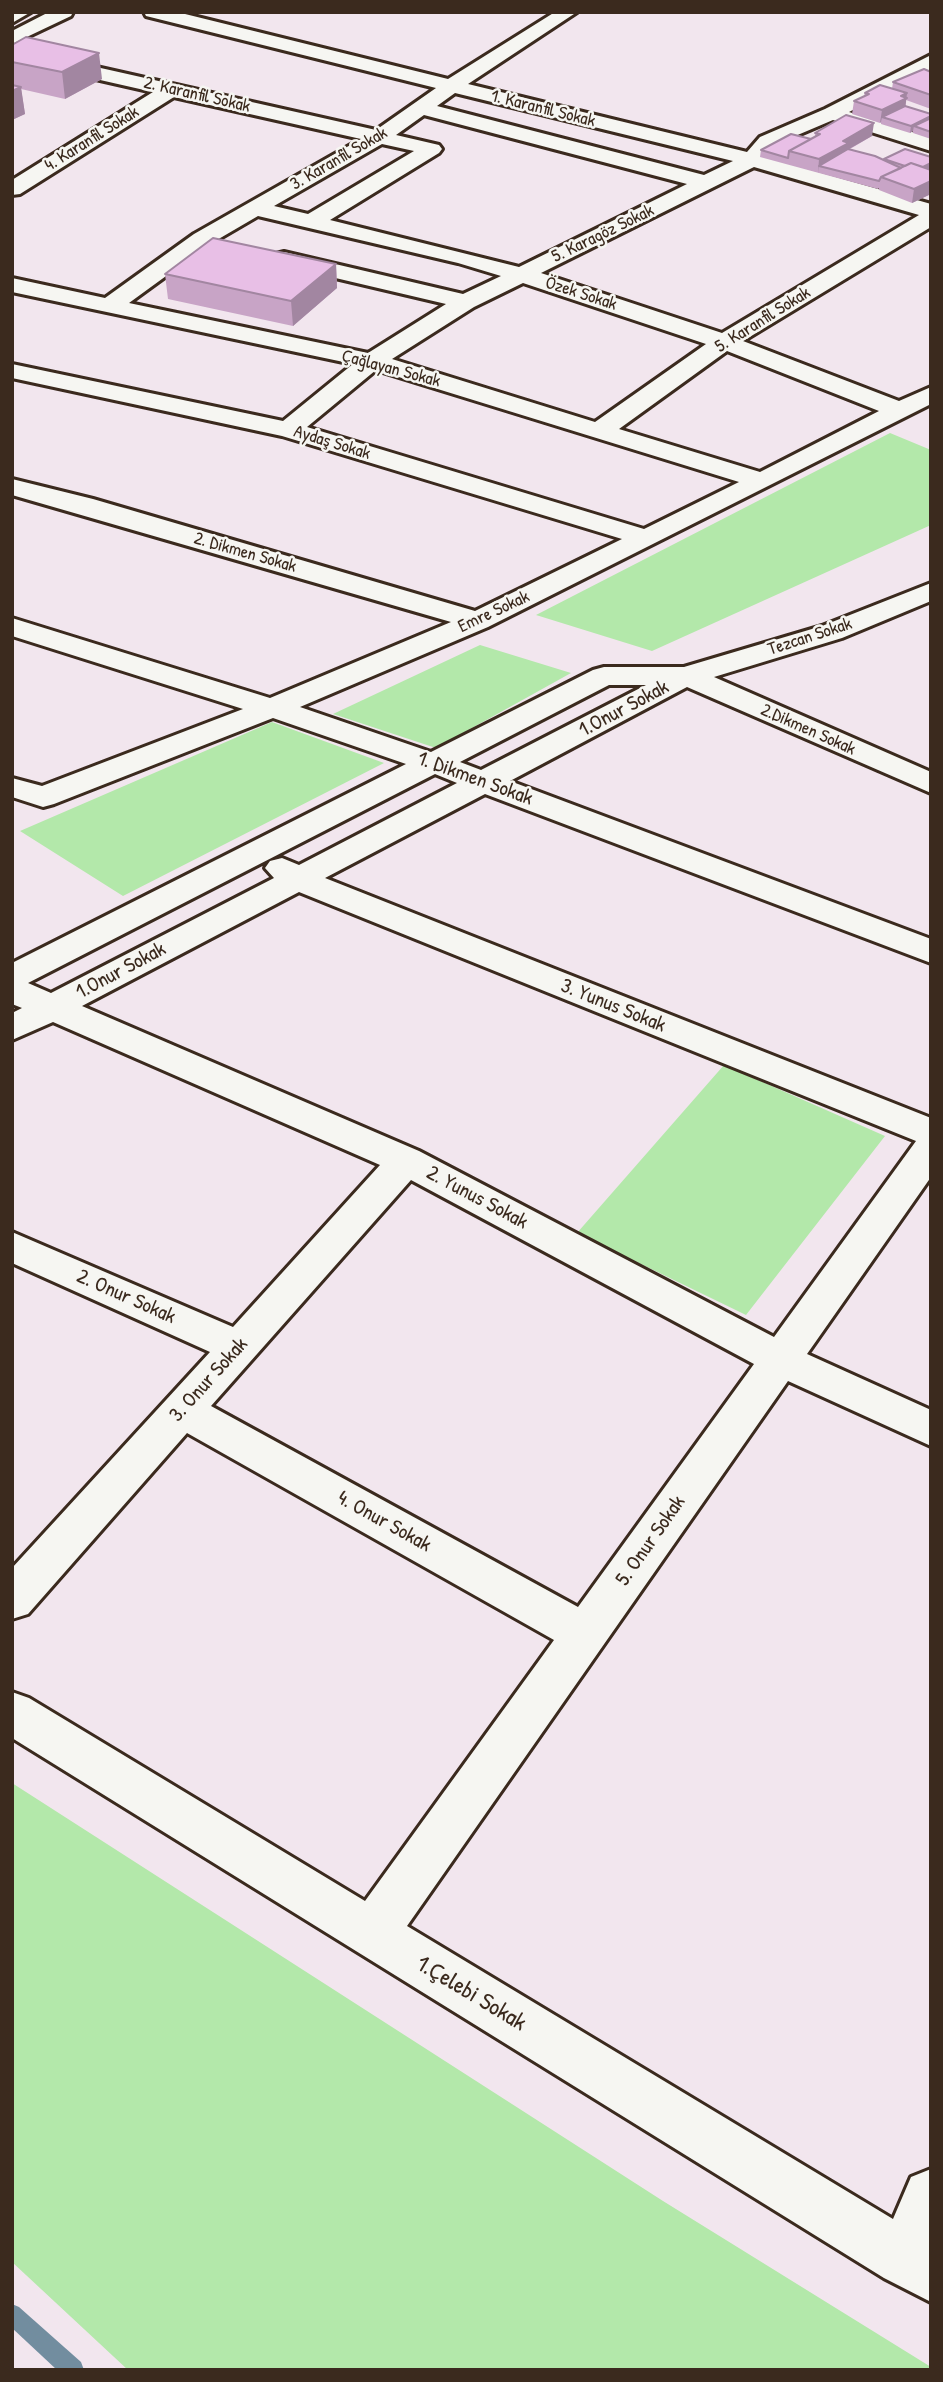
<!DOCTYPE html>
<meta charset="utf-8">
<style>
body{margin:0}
#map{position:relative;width:943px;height:2382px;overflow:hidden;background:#f2e6ee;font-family:"Patrick Hand",sans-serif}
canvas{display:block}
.frame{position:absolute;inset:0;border:14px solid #3b2a1e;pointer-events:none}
</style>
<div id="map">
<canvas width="943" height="2382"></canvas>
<div class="frame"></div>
</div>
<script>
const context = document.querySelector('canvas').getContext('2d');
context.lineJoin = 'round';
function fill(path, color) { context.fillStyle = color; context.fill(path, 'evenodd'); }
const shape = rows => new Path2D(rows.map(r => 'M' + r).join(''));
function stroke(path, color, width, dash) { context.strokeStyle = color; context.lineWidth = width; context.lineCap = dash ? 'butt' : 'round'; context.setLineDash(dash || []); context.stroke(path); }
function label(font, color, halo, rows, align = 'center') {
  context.font = font + ' "Patrick Hand",sans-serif'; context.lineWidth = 5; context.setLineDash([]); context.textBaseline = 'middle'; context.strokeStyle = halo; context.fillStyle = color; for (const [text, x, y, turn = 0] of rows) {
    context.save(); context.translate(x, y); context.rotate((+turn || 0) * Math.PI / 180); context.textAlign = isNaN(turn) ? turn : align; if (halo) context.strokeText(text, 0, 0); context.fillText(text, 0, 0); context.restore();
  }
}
fill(shape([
 [890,433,931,450,931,525,652,651,536,615],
 [480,645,571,673,436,748,333,714],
 [272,722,384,763,123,896,20,831],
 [724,1065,885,1136,746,1315,577,1233],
 [12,1783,663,2201,931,2367,931,2370,128,2370,12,2262]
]), '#b3e8aa');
fill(shape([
 [12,2304,19,2307,81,2362,84,2370,57,2370,12,2328,12,2304]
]), '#728d9f');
const minor = shape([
 [49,12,73,12,71,16,12,44,12,31,49,12],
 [144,12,177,12,448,79,555,12,577,12,468,84,747,152,760,137,825,109,931,55,931,69,849,112,931,138,931,151,833,120,774,145,765,157,931,204,931,227,743,341,899,401,931,387,931,404,488,627,300,707,431,752,593,670,604,667,684,667,822,626,931,583,931,601,842,638,714,677,931,772,931,793,687,687,510,781,931,939,931,963,485,794,325,878,931,1118,931,1177,807,1354,931,1410,931,1446,788,1381,407,1926,893,2219,911,2177,931,2169,931,2302,884,2278,12,1738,12,1692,29,1698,365,1901,554,1640,187,1433,28,1614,12,1619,12,1568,210,1352,12,1263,12,1232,233,1327,380,1165,53,1022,12,1040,12,1013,22,1008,12,1004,12,963,406,764,273,718,54,804,43,807,12,797,12,778,42,786,243,709,12,636,12,618,270,698,451,622,12,495,12,479,93,499,475,611,622,539,282,436,12,378,12,364,283,421,353,364,12,292,12,278,105,298,194,234,361,139,174,97,20,194,12,195,12,180,153,92,12,60,12,48,376,130,436,88,146,16,144,12],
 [455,93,733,161,704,175,437,106,455,93],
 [424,115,687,184,519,267,330,220,439,153,442,149,439,145,396,135,424,115],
 [382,144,414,151,308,214,274,206,382,144],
 [754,167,919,215,722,333,541,273,754,167],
 [258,216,458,263,501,276,463,294,284,252,276,254,273,259,276,264,446,304,368,353,129,303,210,244,258,216],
 [523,283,706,344,595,422,392,359,474,307,523,283],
 [727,351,879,411,760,472,619,429,727,351],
 [376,370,739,482,644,529,307,427,376,370],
 [609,685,646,685,481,770,460,762,609,685],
 [435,774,457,783,299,865,282,858,270,861,265,868,274,878,51,993,28,983,435,774],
 [299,892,916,1141,774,1337,419,1151,82,1006,299,892],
 [411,1180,754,1364,578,1607,211,1406,411,1180]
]);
const highway = shape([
 [12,12,31,12,12,23,12,12]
]);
stroke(minor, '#3b2a1e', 6);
stroke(highway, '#3b2a1e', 6);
fill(minor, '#f6f6f2');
fill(highway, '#f6f6f2');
fill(shape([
 [12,45,102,79,65,99,21,89,25,114,12,120],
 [931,72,931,109,906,100,905,106,931,114,931,139,913,133,913,131,910,133,881,124,881,122,880,123,852,114,854,101,864,96,865,93,892,89,893,82],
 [815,133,872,136,850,149,884,160,884,159,931,170,931,194,912,203,879,190,879,188,878,189,760,157,761,150,811,139,815,137],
 [336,264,337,288,293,326,168,299,165,274]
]), '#c8a4c6');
fill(shape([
 [99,53,102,79,65,99,62,72],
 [21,87,25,114,12,120,12,91],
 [907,93,905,111,882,117,881,122,880,123,882,110,901,96],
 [931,116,931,122,914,126,913,131,910,133,911,126],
 [874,123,872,136,819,166,818,173,819,159,843,141],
 [931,163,931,170,917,170],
 [931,181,931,194,912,203,914,189],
 [336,264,337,288,293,326,291,301]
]), '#a286a1');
const building = shape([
 [26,37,99,53,62,72,12,62,12,45,26,37],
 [924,69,931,72,931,95,893,82,924,69],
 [12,85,21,87,12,91,12,85],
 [880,85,907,93,901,96,907,98,882,110,854,101,869,94,865,93,880,85],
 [905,106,931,114,931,116,911,126,882,117,905,106],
 [846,115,874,123,843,141,849,143,819,159,789,151,820,134,815,133,846,115],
 [931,118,931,132,914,126,931,118],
 [791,134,811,139,789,151,788,158,761,150,791,134],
 [848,149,875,156,901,168,881,177,879,181,819,166,848,149],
 [905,149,931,157,931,163,923,167,911,163,905,166,884,159,905,149],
 [911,163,931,170,931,181,914,189,881,177,911,163],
 [213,238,336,264,291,301,165,274,213,238]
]);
fill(building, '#e8bfe6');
stroke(building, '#a286a1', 2);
label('18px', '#3b2a1e', '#f6f6f2', [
 ["2. Karanfil Sokak",197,95,13],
 ["1. Karanfil Sokak",543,109,14],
 ["4. Karanfil Sokak",92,139,-32],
 ["3. Karanfil Sokak",339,159,-30],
 ["5. Karagöz Sokak",603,234,-26],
 ["Özek Sokak",581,294,18],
 ["5. Karanfil Sokak",763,320,-32],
 ["Çağlayan Sokak",391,369,15],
 ["Aydaş Sokak",332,443,17],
 ["2. Dikmen Sokak",245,553,16],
 ["Emre Sokak",494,612,-25],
 ["Tezcan Sokak",810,637,-18],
 ["2.Dikmen Sokak",808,730,24]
]);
label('21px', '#3b2a1e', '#f6f6f2', [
 ["1.Onur Sokak",624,709,-28],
 ["1. Dikmen Sokak",475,779,20],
 ["1.Onur Sokak",121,971,-28],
 ["3. Yunus Sokak",613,1006,22],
 ["2. Yunus Sokak",477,1198,28],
 ["2. Onur Sokak",126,1297,24],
 ["3. Onur Sokak",209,1380,-48],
 ["4. Onur Sokak",384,1522,29],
 ["5. Onur Sokak",651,1541,-55]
]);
label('24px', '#3b2a1e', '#f6f6f2', [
 ["1.Çelebi Sokak",471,1994,31]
]);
</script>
